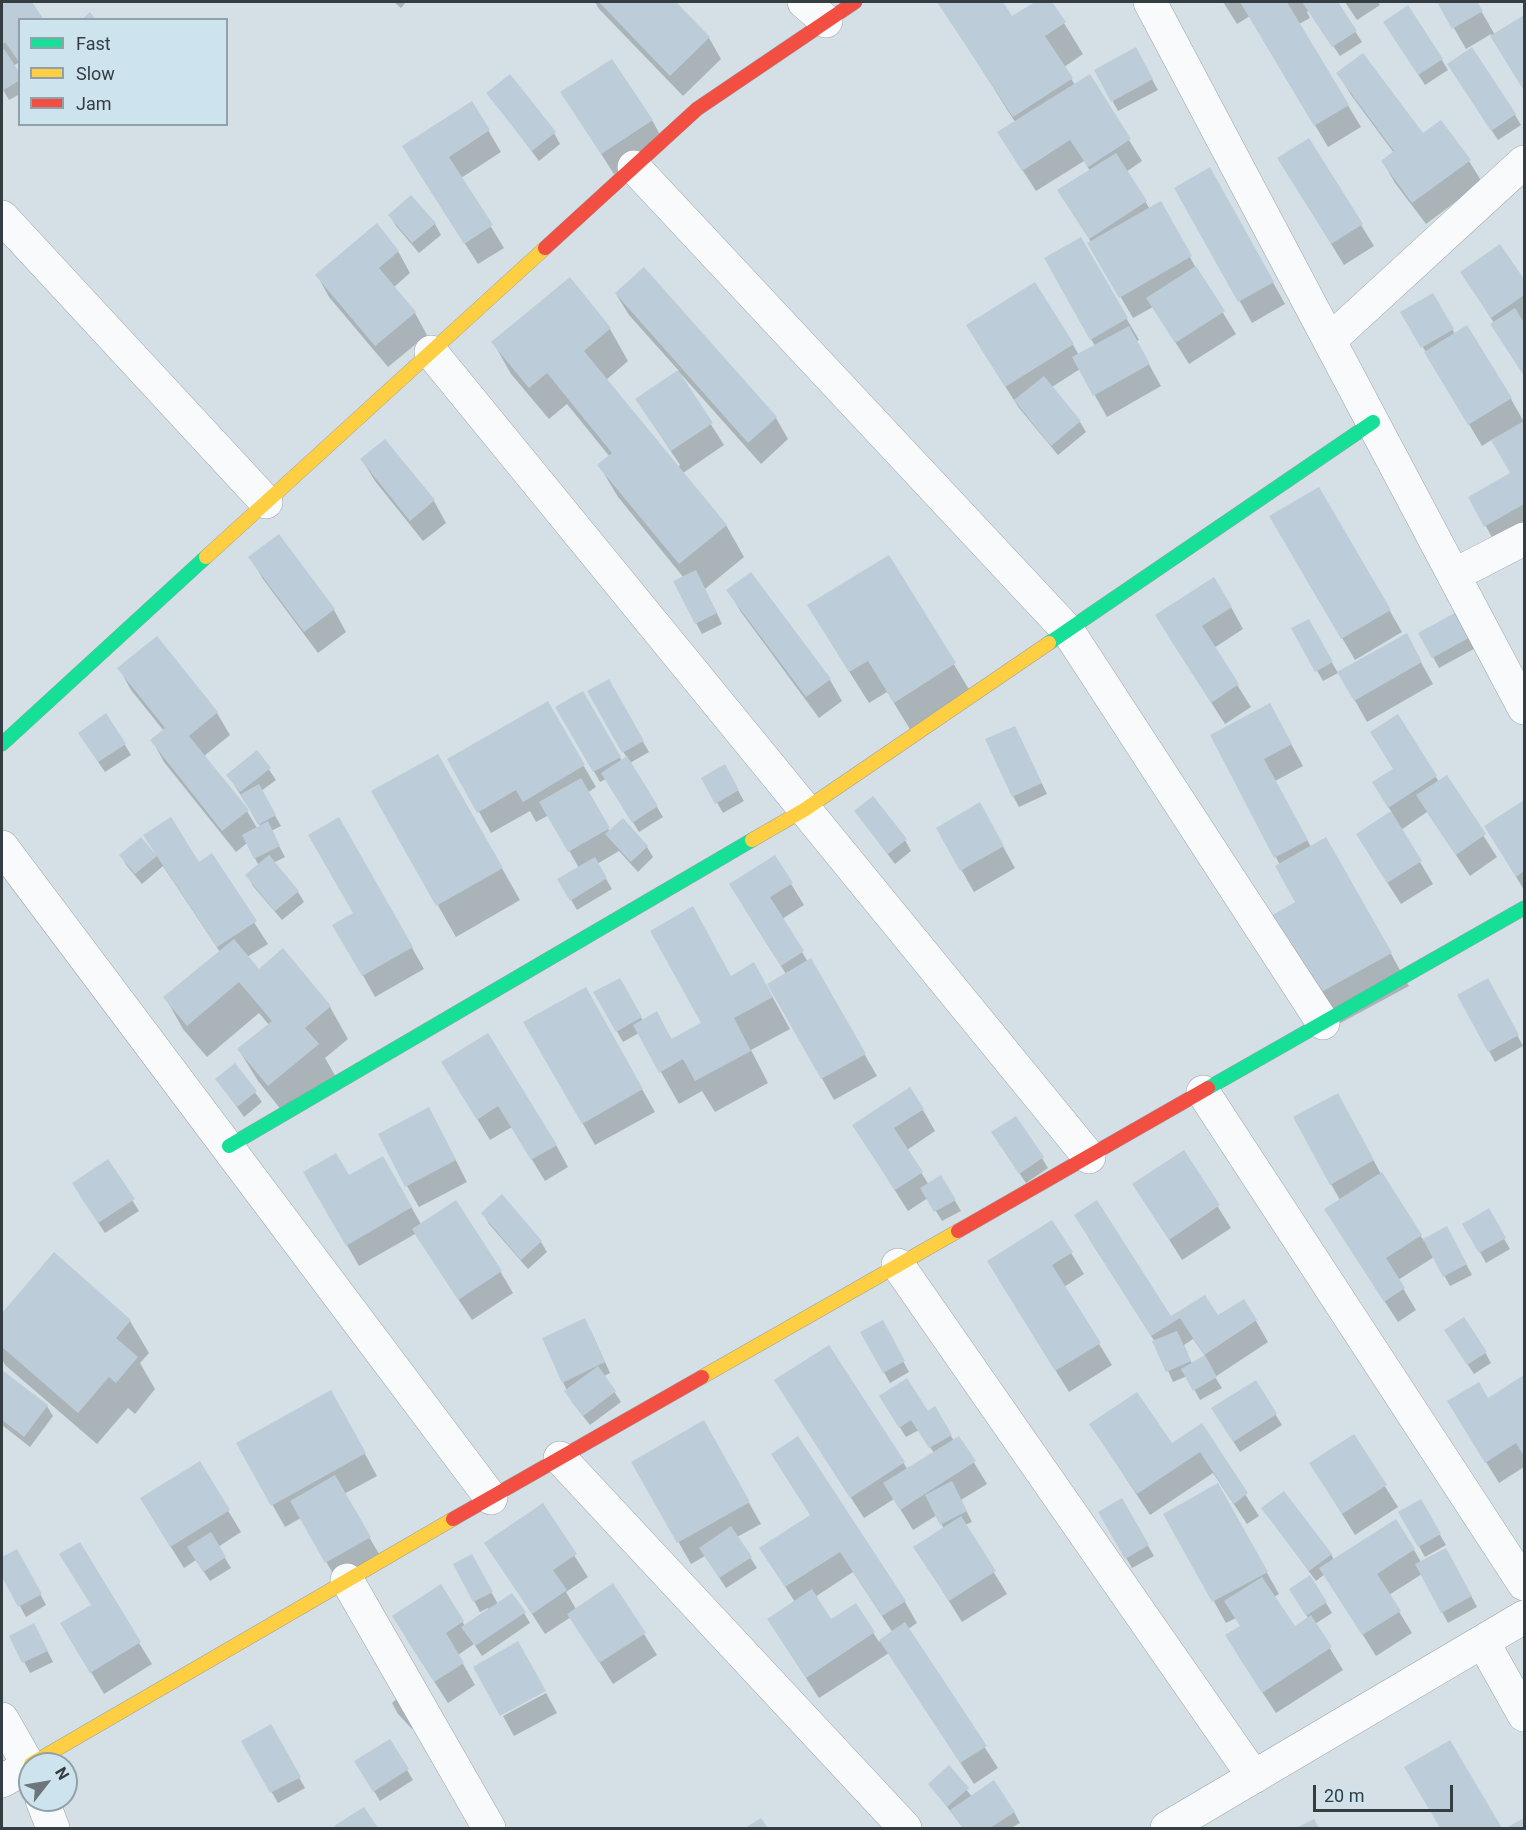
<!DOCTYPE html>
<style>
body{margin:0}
#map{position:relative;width:1526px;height:1830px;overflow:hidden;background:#d5e0e6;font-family:Roboto,sans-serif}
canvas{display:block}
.frame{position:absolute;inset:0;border:3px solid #343d41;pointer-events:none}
.legend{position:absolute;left:18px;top:18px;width:210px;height:108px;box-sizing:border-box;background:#cde3ee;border:2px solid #90a1a9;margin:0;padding:8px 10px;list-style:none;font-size:18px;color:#343d41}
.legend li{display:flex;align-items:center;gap:12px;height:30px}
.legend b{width:30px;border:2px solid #90a1a9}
.north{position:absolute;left:18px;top:1752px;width:60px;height:60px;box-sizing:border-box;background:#cde3ee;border:2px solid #90a1a9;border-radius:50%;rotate:59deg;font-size:16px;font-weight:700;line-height:24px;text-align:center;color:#343d41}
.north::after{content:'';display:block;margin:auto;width:21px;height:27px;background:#6c767b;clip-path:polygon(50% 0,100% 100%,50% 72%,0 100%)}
.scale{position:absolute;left:1313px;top:1785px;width:140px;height:27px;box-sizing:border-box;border:3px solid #343d41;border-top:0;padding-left:8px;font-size:18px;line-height:21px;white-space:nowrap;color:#343d41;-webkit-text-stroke:4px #cde3ee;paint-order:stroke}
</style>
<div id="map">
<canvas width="1526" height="1830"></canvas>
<div class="frame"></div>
<ul class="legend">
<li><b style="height:8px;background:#16e098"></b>Fast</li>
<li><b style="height:8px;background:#ffcf43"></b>Slow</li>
<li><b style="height:8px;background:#f24e42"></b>Jam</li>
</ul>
<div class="north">N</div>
<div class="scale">20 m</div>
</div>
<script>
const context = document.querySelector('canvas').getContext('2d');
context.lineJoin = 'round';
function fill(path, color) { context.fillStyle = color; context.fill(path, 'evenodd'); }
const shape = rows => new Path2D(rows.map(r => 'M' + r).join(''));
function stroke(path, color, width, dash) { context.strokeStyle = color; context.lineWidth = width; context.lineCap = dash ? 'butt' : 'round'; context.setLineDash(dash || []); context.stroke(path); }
fill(shape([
 [2,2,30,2,43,20,20,20,20,65,18,63,13,66,20,76,20,94,9,100,2,88],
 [394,2,406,2,401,8],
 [595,2,674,2,709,38,721,59,683,96,599,9],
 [939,2,1001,2,1012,18,1038,2,1051,2,1083,54,1064,67,1075,85,1089,76,1142,161,1126,172,1150,209,1160,203,1202,279,1236,334,1189,364,1153,307,1133,318,1089,243,1091,242,1072,212,1090,171,1084,161,1036,191,1012,154,1015,122],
 [1223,2,1336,2,1362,42,1340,56,1309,10,1307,12,1310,18,1299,24,1361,127,1328,147,1250,16,1237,24],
 [1345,2,1378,2,1380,5,1357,20],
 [1439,2,1476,2,1495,35,1524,16,1524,90,1491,34,1466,49],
 [1391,33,1442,60,1448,70,1425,85],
 [1135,49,1158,90,1118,111,1096,71],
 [1338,73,1423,135,1469,161,1482,182,1426,224,1395,183,1383,162,1394,153,1351,95],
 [1455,75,1515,115,1521,125,1498,140],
 [488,93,554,133,560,144,539,161],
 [562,93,652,120,664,142,614,174],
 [472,103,501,152,461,178,504,248,478,264,416,168],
 [1292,180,1361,225,1374,246,1344,265],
 [1176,188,1222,191,1285,304,1252,323],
 [411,197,435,224,441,235,419,253,396,226,390,215],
 [1080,239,1139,340,1136,341,1161,386,1107,417,1080,369,1052,387,1080,422,1086,432,1058,455,1019,408,980,347,1073,345,1079,355,1095,346,1046,259],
 [1500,246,1524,282,1524,375,1498,334,1494,323,1462,272],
 [398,251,410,273,393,288,415,313,427,335,388,367,329,297,317,275],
 [569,279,610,329,628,361,606,380,678,467,680,465,637,400,679,371,629,315,616,294,776,418,788,439,761,464,680,373,679,374,724,445,683,473,726,525,744,557,705,589,722,624,702,634,696,623,684,578,618,497,599,465,610,457,567,404,549,419,511,374,493,342],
 [1432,295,1455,334,1511,399,1524,422,1524,533,1498,548,1470,498,1512,474,1493,439,1482,446,1402,312],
 [362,460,434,501,446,523,423,541,375,481],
 [1319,489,1402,632,1355,660,1271,516],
 [278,536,334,610,346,632,318,653,263,579,250,557],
 [889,557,973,696,913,734,887,692,869,703,828,638],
 [728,590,830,680,842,701,819,718,741,612],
 [1231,607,1243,629,1214,648,1251,707,1225,724,1169,637],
 [1461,611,1481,645,1439,668,1420,633],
 [1308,621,1338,673,1323,681,1293,629],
 [157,638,217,713,230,735,204,756,247,811,257,828,261,827,228,775,257,752,276,780,261,791,281,826,271,831,285,857,273,863,298,892,304,902,282,920,253,886,247,875,259,866,247,843,236,852,164,762,152,740,164,731,131,690,119,668],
 [1418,657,1433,684,1367,722,1339,672],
 [608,681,649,752,630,763,663,817,639,832,606,779,600,782,558,707,582,693,622,761,627,758,589,692],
 [547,703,596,787,587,793,610,832,647,847,653,857,638,872,619,851,597,864,612,889,577,910,559,879,579,868,549,815,536,822,530,811,491,833,449,759],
 [1397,716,1439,782,1446,777,1497,857,1470,876,1427,812,1401,830,1433,884,1401,904,1370,856,1392,813,1374,783,1394,770],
 [1282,727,1303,766,1275,781,1311,847,1344,870,1409,986,1335,1026,1273,917,1297,903,1280,865,1212,736],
 [1015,728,1047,794,1019,807,1013,796],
 [86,744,125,745,131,755,105,772],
 [438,756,520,900,456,937,373,792],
 [724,766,744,801,723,813,703,778],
 [1524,802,1524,890,1486,827],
 [979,804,1015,868,974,892,938,829],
 [856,812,905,840,911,851,895,864],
 [339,819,424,969,375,997,335,925,355,914],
 [145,835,199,864,211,856,268,944,247,957,259,971,330,1007,348,1039,325,1058,336,1077,287,1117,258,1081,239,1050,269,1025,259,1013,207,1057,183,1029,165,997,220,952,163,866,142,884,127,866,121,856,156,855],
 [791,884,804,905,782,919,808,962,810,960,877,1076,834,1100,769,984,786,974,743,906],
 [731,977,772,996,790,1029,751,1050,768,1083,715,1112,702,1091,679,1104,639,1033,623,1042,595,993,620,980,643,1021,656,1013,672,1040,703,1024],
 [585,989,655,1112,595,1145,525,1023],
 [1493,990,1523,1046,1495,1062,1459,995],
 [443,1063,556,1145,568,1167,545,1181,512,1127,490,1140],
 [235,1065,262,1102,244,1117,217,1079],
 [923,1110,935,1131,907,1150,929,1185,941,1177,961,1211,942,1221,928,1198,908,1211,854,1126],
 [1350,1117,1381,1174,1424,1241,1447,1228,1472,1275,1450,1286,1434,1257,1398,1280,1416,1310,1398,1322,1339,1231,1340,1200,1331,1184],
 [441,1131,467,1182,419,1207,407,1186],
 [999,1143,1042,1158,1048,1168,1026,1183],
 [1184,1152,1231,1228,1182,1260,1134,1184],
 [383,1158,421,1224,500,1271,513,1293,472,1320,415,1234,359,1266,305,1172,349,1177],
 [108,1161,139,1211,105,1233,79,1194],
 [502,1197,541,1242,547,1252,528,1269,489,1224,483,1213],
 [1488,1211,1510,1249,1486,1263,1464,1224],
 [1052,1222,1084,1274,1064,1287,1112,1365,1069,1392,1001,1283],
 [1088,1237,1171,1318,1217,1317,1256,1321,1268,1342,1215,1377,1222,1388,1200,1400,1187,1376,1173,1382,1155,1342],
 [1193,1339,1205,1356,1192,1364,1184,1345],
 [54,1254,130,1321,149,1353,140,1363,155,1389,135,1414,128,1408,97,1444,5,1365,2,1359,2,1315],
 [882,1322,909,1372,890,1383,862,1333],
 [591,1331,610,1373,604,1376,621,1402,590,1425,572,1402,563,1382],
 [1452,1341,1485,1352,1491,1363,1474,1374],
 [829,1347,908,1470,934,1453,919,1430,906,1437,887,1407,928,1413,934,1408,954,1441,959,1438,987,1484,961,1500,972,1522,965,1525,1007,1594,962,1622,915,1547,944,1529,937,1515,913,1530,894,1499,864,1518,789,1402],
 [2,1373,47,1406,53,1416,30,1447,2,1425],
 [1524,1377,1524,1467,1499,1483,1462,1423,1488,1400],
 [1255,1382,1282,1425,1240,1452,1219,1419],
 [331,1392,377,1476,344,1494,382,1559,339,1584,301,1518,285,1527,238,1444],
 [703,1422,761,1524,737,1537,757,1568,726,1588,705,1556,691,1564,633,1462],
 [1091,1425,1171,1445,1201,1425,1259,1516,1247,1524,1213,1473,1150,1515],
 [1353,1436,1398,1507,1355,1535,1324,1485],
 [798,1438,905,1602,917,1623,908,1629,998,1768,974,1784,889,1653,819,1698,782,1641,795,1602,761,1549,811,1516],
 [853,1572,893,1633,879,1642,856,1605,831,1621,815,1597],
 [199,1463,241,1532,218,1547,231,1568,210,1581,196,1560,184,1568,154,1520],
 [1217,1485,1279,1594,1274,1597,1294,1628,1308,1618,1297,1599,1326,1603,1332,1613,1315,1624,1343,1670,1276,1713,1239,1657,1241,1627,1236,1618,1226,1623,1165,1514],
 [1121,1500,1154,1556,1132,1568,1100,1513],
 [1420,1502,1446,1545,1425,1557,1400,1513],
 [542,1505,588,1577,566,1592,576,1609,644,1634,657,1655,613,1684,571,1617,545,1634,486,1543],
 [1263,1509,1331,1554,1334,1560,1414,1550,1421,1562,1452,1560,1477,1607,1448,1623,1422,1574,1389,1595,1412,1633,1376,1656,1325,1574,1316,1581],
 [17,1551,46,1605,26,1617,2,1574,2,1559],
 [471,1556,498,1604,524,1613,530,1623,482,1656,474,1644,458,1655,475,1685,448,1703,406,1638,441,1586,465,1626,489,1610,488,1608,480,1612,455,1565],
 [40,1636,53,1662,30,1673,11,1637],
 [139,1643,152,1664,104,1694,75,1645],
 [413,1684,434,1709,412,1729,398,1714,392,1703],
 [546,1693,557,1713,514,1736,503,1716],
 [270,1726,305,1788,278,1803,243,1742],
 [390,1741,413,1780,380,1801,356,1762],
 [1449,1742,1500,1828,1441,1828,1406,1768],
 [949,1767,972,1797,1014,1812,1020,1823,1011,1828,963,1828,930,1784],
 [363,1809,376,1828,337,1828,336,1827]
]), '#0003');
fill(shape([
 [2,2,32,2,44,20,20,20,20,63,5,42,2,45],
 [599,2,676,2,710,37,670,76],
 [937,2,1003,2,1012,16,1035,2,1052,2,1066,22,1045,36,1073,78,1013,117],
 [1240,2,1287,2,1349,105,1314,126],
 [1302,2,1338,2,1357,31,1332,47],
 [1437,2,1477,2,1483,11,1452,29],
 [1408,5,1443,59,1418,75,1383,22],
 [90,12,96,20,81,20],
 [1524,15,1524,91,1490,36],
 [1136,47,1153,79,1111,102,1094,70],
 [1472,47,1516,114,1491,131,1447,64],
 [4,49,20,73,20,80,2,91,2,51],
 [1363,53,1423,133,1441,120,1471,160,1412,203,1381,161,1394,151,1336,73],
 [612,59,653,120,601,154,560,92],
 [510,74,556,132,532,151,486,93],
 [1090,74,1131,139,1088,167,1070,140,1022,171,997,132],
 [472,101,490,130,449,157,493,225,464,244,402,146],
 [1309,138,1363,224,1331,244,1277,158],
 [1116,153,1147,201,1089,239,1057,190],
 [1210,167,1274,282,1238,302,1174,188],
 [411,195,436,223,412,243,388,215],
 [1161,201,1192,256,1119,298,1087,243],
 [377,223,399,251,379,268,416,312,375,346,315,275],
 [1081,237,1128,318,1090,340,1044,258],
 [1500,244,1524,279,1524,295,1491,318,1460,272],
 [1196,266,1225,311,1175,343,1146,298],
 [644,267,777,417,748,443,615,293],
 [570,277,611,328,584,351,727,525,679,564,597,465,612,453,547,373,529,388,491,342],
 [1035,282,1074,344,1005,387,966,325],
 [1433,293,1454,329,1421,348,1400,312],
 [1515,308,1524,323,1524,376,1490,324],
 [1467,325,1512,398,1468,425,1424,352],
 [1129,326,1150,364,1093,396,1072,357],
 [678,370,713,423,671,451,635,399],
 [1044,376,1081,421,1051,446,1014,400],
 [1524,421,1524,504,1484,527,1468,497,1510,473,1491,440],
 [385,439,435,500,410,521,360,459],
 [1319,487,1391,610,1341,639,1269,516],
 [279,534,335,609,304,632,248,557],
 [889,555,956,663,894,703,868,661,849,672,807,605],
 [696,570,717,613,695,624,673,581],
 [751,572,831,679,806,697,726,590],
 [1214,577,1232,607,1202,626,1239,684,1211,703,1155,615],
 [1462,609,1476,634,1432,658,1418,633],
 [1309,619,1333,662,1315,672,1291,628],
 [1407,633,1422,662,1354,701,1337,672],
 [157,636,218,712,189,736,249,810,222,831,150,740,165,728,117,668],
 [609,679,644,741,622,753,587,691],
 [583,691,621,757,593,772,555,707],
 [548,701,585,765,523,802,516,790,477,813,447,759],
 [1270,703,1292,744,1264,759,1308,840,1274,858,1210,735],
 [106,713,126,744,98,762,78,733],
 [1398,714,1437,776,1388,808,1372,782,1393,769,1370,732],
 [1015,726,1042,783,1012,797,985,739],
 [257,750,271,768,240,792,226,775],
 [438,754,503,868,436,906,371,791],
 [627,756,658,806,632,823,601,773],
 [725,764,739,790,715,804,701,778],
 [1447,775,1486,834,1456,855,1416,795],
 [581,778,610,828,568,852,539,802],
 [259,784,276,815,258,825,241,794],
 [873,796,907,839,888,854,854,811],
 [1524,800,1524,871,1516,877,1484,826],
 [980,802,1004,846,960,871,936,828],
 [1391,811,1422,861,1387,883,1356,834],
 [171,817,199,862,212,853,257,921,217,947,143,835],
 [339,817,413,947,362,976,332,925,353,913,308,835],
 [623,818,648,846,631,862,605,834],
 [268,821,280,846,254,859,242,835],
 [141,837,157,856,135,874,119,855],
 [1326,837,1392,953,1316,995,1271,916,1295,902,1275,866],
 [269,855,299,891,275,911,245,875],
 [775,855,793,883,770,897,804,951,781,966,729,884],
 [595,857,607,878,570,901,557,879],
 [693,906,731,976,754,962,773,997,734,1018,751,1051,695,1081,683,1059,659,1073,633,1025,657,1011,671,1039,701,1023,650,931],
 [234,939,259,969,283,948,331,1006,305,1028,319,1044,268,1086,237,1049,272,1021,239,982,187,1026,163,997],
 [811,958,866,1054,821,1079,767,984],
 [620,978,642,1017,616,1032,593,992],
 [1488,978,1519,1035,1488,1052,1457,995],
 [586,987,643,1089,582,1124,523,1022],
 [488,1033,557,1145,531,1160,498,1106,477,1120,441,1062],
 [235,1063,257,1091,237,1107,215,1079],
 [910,1087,924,1109,894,1128,923,1172,895,1190,852,1125],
 [1338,1093,1374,1160,1330,1185,1293,1117],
 [429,1107,456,1160,405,1187,378,1134],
 [1016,1116,1044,1157,1019,1174,991,1132],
 [1184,1150,1220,1205,1169,1240,1132,1184],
 [336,1153,349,1175,383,1156,412,1207,346,1246,303,1172],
 [108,1159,135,1199,98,1223,72,1183],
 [1382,1172,1422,1235,1386,1258,1405,1288,1384,1302,1324,1209],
 [941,1175,956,1200,934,1212,920,1188],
 [502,1194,542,1241,521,1260,481,1213],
 [456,1200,502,1271,458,1300,412,1229],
 [1097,1200,1171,1316,1205,1295,1218,1315,1244,1299,1257,1320,1204,1355,1180,1318,1151,1336,1074,1215],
 [1489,1208,1506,1238,1479,1253,1462,1224],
 [1052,1220,1073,1252,1052,1265,1101,1343,1055,1371,987,1261],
 [1447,1226,1467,1264,1443,1277,1423,1239],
 [54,1252,131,1320,116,1338,138,1357,116,1383,109,1377,78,1413,2,1347,2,1313],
 [1464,1317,1487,1352,1467,1365,1444,1330],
 [585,1318,605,1362,562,1383,542,1338],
 [883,1320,905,1361,883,1373,860,1332],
 [1177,1331,1191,1361,1166,1372,1152,1341],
 [829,1345,905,1462,850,1498,774,1380],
 [1205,1355,1217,1377,1193,1391,1181,1369],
 [598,1366,616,1391,583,1416,564,1391],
 [2,1370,48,1405,24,1437,2,1420],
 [1524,1375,1524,1456,1516,1443,1485,1463,1447,1401,1479,1382,1488,1398],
 [907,1378,928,1411,935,1406,952,1435,929,1448,911,1420,899,1428,879,1396],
 [1256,1380,1277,1414,1233,1442,1211,1408],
 [331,1390,366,1453,271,1506,236,1443],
 [1137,1392,1172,1443,1202,1423,1248,1493,1234,1504,1200,1452,1137,1494,1089,1424],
 [704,1420,750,1502,677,1543,631,1462],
 [1354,1434,1387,1485,1342,1514,1309,1463],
 [798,1436,906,1601,882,1616,840,1552,785,1587,759,1548,810,1515,771,1454],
 [959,1436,976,1461,900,1510,883,1483],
 [200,1461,230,1510,170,1547,140,1498],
 [335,1475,371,1537,325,1563,290,1501],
 [952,1481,967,1511,940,1525,925,1495],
 [1218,1483,1268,1572,1212,1602,1163,1514],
 [1284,1491,1332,1554,1309,1571,1261,1508],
 [1122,1498,1149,1545,1125,1559,1098,1512],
 [1421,1499,1441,1534,1418,1547,1398,1512],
 [543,1503,577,1554,553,1570,567,1590,532,1614,484,1543],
 [961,1516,996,1571,949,1601,913,1547],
 [1396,1519,1415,1549,1377,1574,1401,1611,1362,1635,1319,1568],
 [731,1526,752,1557,719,1578,699,1548],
 [211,1532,226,1557,203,1572,187,1547],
 [80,1542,141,1642,90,1673,60,1623,91,1605,59,1554],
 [1446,1548,1472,1596,1441,1613,1415,1564],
 [17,1549,42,1594,18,1607,2,1577,2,1557],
 [472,1554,493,1592,473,1602,453,1564],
 [1310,1575,1327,1602,1306,1616,1289,1589],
 [1262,1577,1295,1626,1311,1615,1332,1647,1262,1693,1225,1635,1240,1626,1224,1601],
 [613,1583,646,1633,599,1663,567,1614],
 [441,1584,464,1621,446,1633,464,1663,434,1682,392,1616],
 [812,1589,831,1619,856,1603,875,1632,806,1678,767,1619],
 [512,1593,526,1612,475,1646,461,1627],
 [905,1622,987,1746,960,1763,879,1640],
 [34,1623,48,1651,22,1663,9,1636],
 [518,1641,546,1691,500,1716,473,1667],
 [271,1724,301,1777,270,1793,241,1741],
 [390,1739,409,1769,373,1792,354,1761],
 [1450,1740,1502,1828,1440,1828,1404,1767],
 [949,1765,969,1788,947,1807,928,1784],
 [994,1780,1015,1812,990,1828,963,1828,950,1810],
 [364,1807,378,1828,336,1828,334,1826],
 [761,1818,768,1828,745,1828],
 [1524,1818,1524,1828,1506,1828],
 [1314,1819,1319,1828,1296,1828]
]), '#bdccd9');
const street = shape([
 [804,2,826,21],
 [1150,2,1524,708],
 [634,167,1068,631,1323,1023],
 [2,217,266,502],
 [1330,340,1524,162],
 [431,352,1089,1157],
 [1454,575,1524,539],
 [2,847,491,1498],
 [1203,1092,1524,1584],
 [898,1265,1254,1777],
 [560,1458,905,1828],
 [347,1580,489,1828],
 [1483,1642,1524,1715],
 [2,1719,30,1768],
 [2,1781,30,1765],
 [42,1800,53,1828],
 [1167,1828,1524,1617]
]);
const fast = shape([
 [1049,643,1373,422],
 [2,744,206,557],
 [1208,1088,1524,908],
 [229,1146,752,840]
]);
const slow = shape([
 [206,557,545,248],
 [752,840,804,810,1049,643],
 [702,1377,958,1231],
 [31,1764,453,1519]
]);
const jam = shape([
 [545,248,697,109,855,2],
 [958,1231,1208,1088],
 [453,1519,702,1377]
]);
stroke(street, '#9aa2a7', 34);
stroke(fast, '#9aa2a7', 15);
stroke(slow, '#9aa2a7', 15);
stroke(jam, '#9aa2a7', 15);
stroke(street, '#f9fafb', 33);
stroke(fast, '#16e098', 14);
stroke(slow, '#ffcf43', 14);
stroke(jam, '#f24e42', 14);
</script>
